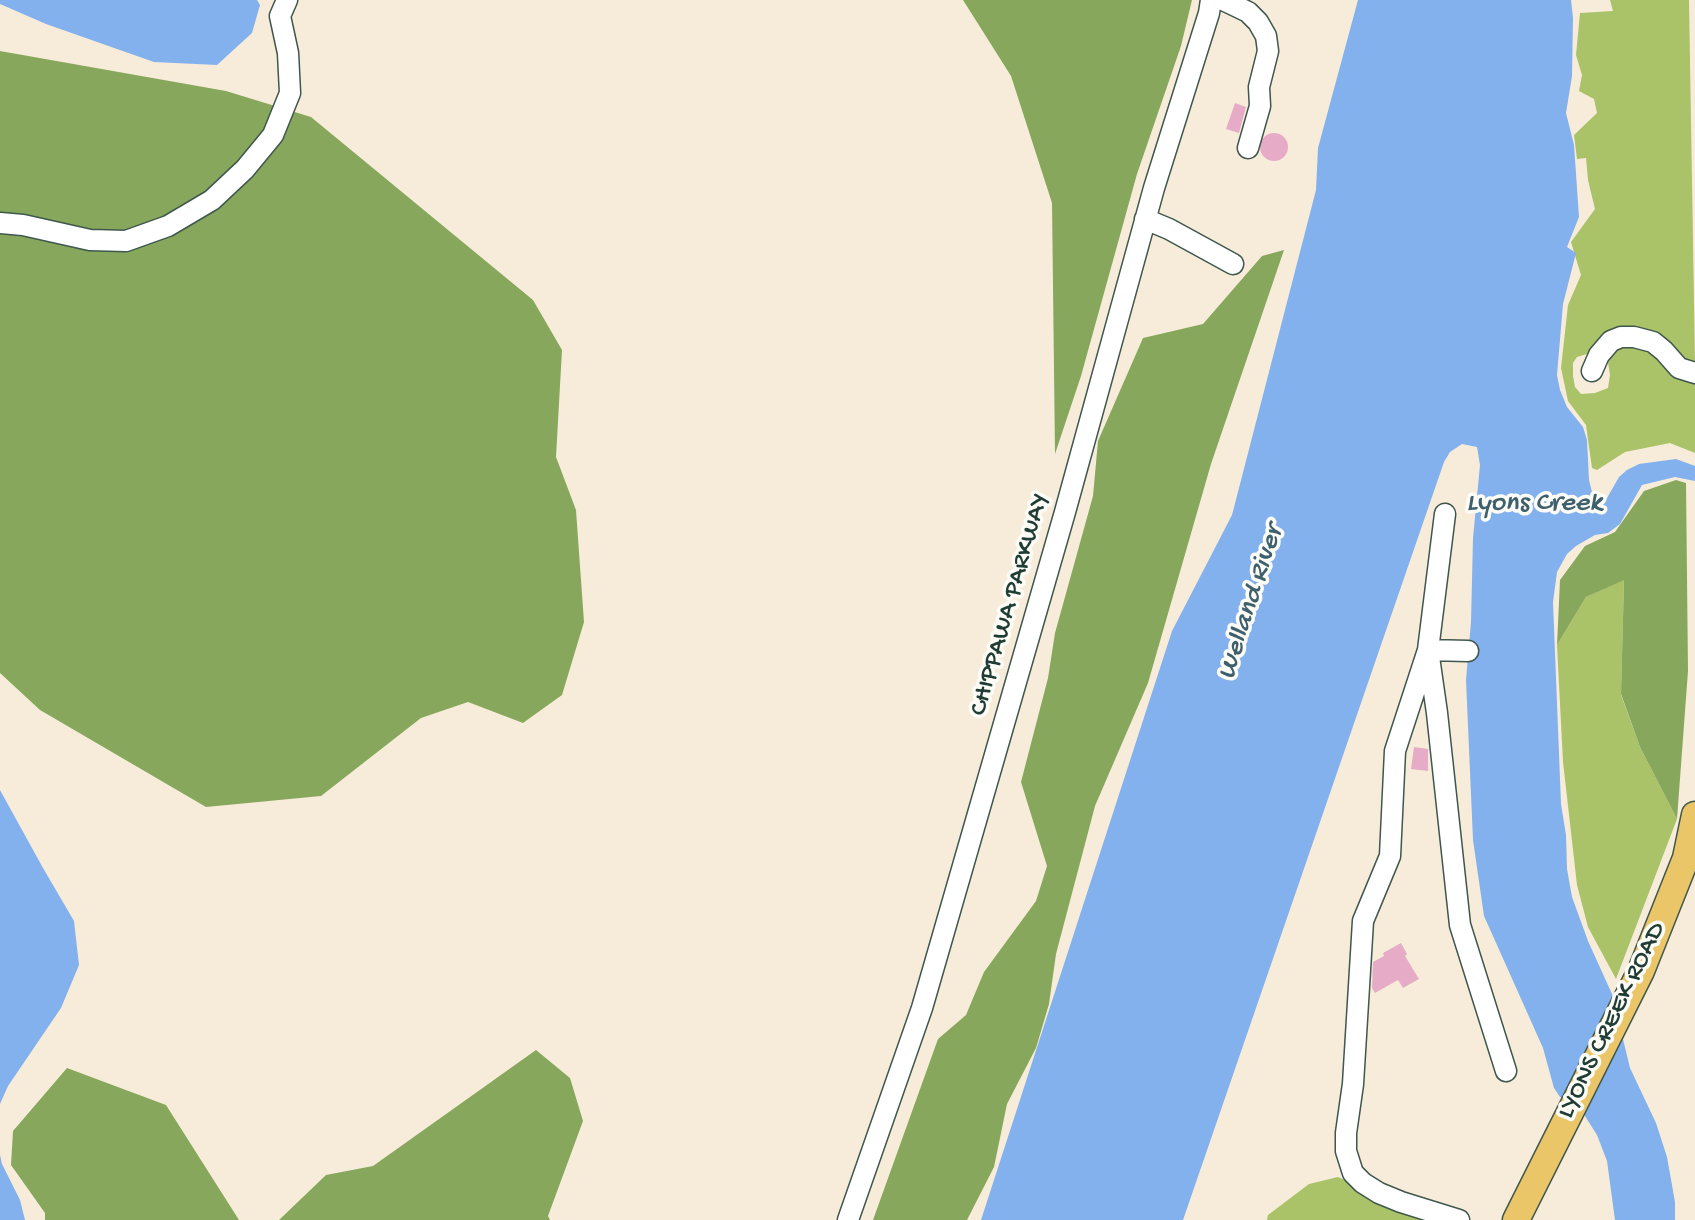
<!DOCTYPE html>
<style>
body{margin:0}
canvas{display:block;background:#f7ecd9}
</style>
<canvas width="1695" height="1220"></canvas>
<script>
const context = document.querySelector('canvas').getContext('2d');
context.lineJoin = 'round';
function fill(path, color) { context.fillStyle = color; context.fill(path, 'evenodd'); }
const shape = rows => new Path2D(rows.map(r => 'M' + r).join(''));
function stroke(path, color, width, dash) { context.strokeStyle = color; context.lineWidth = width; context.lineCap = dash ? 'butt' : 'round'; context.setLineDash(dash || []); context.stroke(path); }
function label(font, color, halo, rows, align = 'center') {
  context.font = font + ' "Gochi Hand",sans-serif'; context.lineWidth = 7; context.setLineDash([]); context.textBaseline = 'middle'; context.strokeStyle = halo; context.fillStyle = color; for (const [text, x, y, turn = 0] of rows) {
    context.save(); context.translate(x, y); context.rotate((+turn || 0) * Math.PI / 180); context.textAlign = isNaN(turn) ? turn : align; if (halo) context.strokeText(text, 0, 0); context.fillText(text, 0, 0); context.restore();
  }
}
fill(shape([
 [1610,0,1689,0,1695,362,1680,362,1658,339,1629,332,1612,334,1592,348,1587,354,1577,357,1573,363,1573,376,1575,387,1581,394,1595,393,1608,388,1610,375,1607,356,1617,345,1628,341,1655,347,1695,383,1695,453,1670,443,1625,452,1597,470,1592,468,1586,425,1568,401,1561,368,1568,305,1581,275,1571,242,1595,209,1588,180,1586,158,1577,159,1574,135,1597,113,1594,99,1579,91,1582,75,1576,55,1580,13,1613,11],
 [1624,579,1621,695,1640,747,1677,819,1616,979,1588,927,1577,885,1563,762,1557,645,1586,597],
 [1338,1177,1437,1220,1267,1220,1268,1215,1309,1184]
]), '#aac268');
fill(shape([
 [963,0,1192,0,1181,46,1137,174,1081,376,1055,454,1052,203,1011,76],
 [0,51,226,91,311,117,533,300,562,350,556,457,576,510,584,622,562,695,523,723,468,702,421,718,321,796,206,807,40,710,0,673],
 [1284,250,1211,464,1148,683,1095,806,1056,954,1049,1004,1036,1048,1007,1104,994,1167,967,1220,873,1220,938,1039,966,1015,984,972,1036,901,1047,866,1021,782,1048,678,1055,633,1093,496,1098,441,1143,338,1203,324,1262,256],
 [1676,480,1686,483,1688,671,1677,819,1640,747,1621,694,1624,580,1586,597,1557,645,1560,580,1585,546,1615,532,1644,491],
 [536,1050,570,1078,583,1121,548,1216,550,1220,279,1220,326,1175,373,1166],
 [67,1068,166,1105,239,1220,45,1220,45,1213,11,1165,13,1131]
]), '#87a85c');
fill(shape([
 [0,0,257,0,260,5,252,33,217,65,154,62,46,24,0,4],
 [1358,0,1571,0,1573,18,1572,76,1566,113,1574,145,1579,217,1567,247,1576,253,1563,304,1557,375,1560,390,1567,407,1583,427,1587,440,1589,480,1592,492,1598,501,1607,498,1619,477,1627,470,1639,464,1676,459,1695,466,1695,481,1675,477,1642,485,1620,524,1608,533,1595,535,1576,546,1567,554,1557,572,1553,602,1561,804,1566,835,1567,869,1572,897,1588,941,1612,994,1630,1068,1656,1123,1667,1157,1675,1202,1675,1220,1615,1220,1607,1161,1597,1135,1576,1102,1560,1097,1554,1088,1543,1048,1484,916,1473,840,1466,680,1471,622,1473,538,1480,465,1477,447,1462,444,1450,452,1444,462,1183,1220,981,1220,1172,631,1232,515,1316,190,1318,148],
 [0,790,43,868,74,921,79,965,61,1008,8,1086,0,1104],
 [0,1155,2,1164,20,1200,25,1220,0,1220]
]), '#83b1ed');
fill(shape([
 [1235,103,1246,107,1239,133,1226,129],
 '1260 147a14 14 0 1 1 28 0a14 14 0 1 1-28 0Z',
 [1414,747,1428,749,1428,771,1411,769],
 [1401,943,1407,954,1405,956,1419,979,1403,988,1398,980,1375,993,1372,988,1373,962,1384,956,1383,953]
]), '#e6acc7');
const minor = shape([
 [1223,0,1248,12,1258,22,1266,36,1268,51,1259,87,1260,106,1248,148],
 [1145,219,1169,229,1233,264],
 [0,223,23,225,90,240,126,241,168,226,212,200,245,169,273,135,290,93,288,53,280,16,287,0],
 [1592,371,1599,355,1611,341,1621,337,1634,337,1653,342,1664,351,1679,368,1695,373],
 [1445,514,1428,650,1437,713,1460,925,1506,1071],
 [848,1220,922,1008,1065,512,1154,188,1209,13,1211,0],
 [1459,1220,1401,1202,1379,1193,1363,1183,1353,1173,1346,1151,1346,1133,1353,1084,1363,921,1390,856,1395,751,1428,650,1468,651]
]);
const major = shape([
 [1516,1220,1641,971,1686,858,1695,815]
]);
stroke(minor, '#3f574d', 23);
stroke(major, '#3f574d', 29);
stroke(minor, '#fff', 20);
stroke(major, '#ebc669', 26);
label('26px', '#1f3d34', '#fdfcf7', [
 ["CHIPPAWA PARKWAY",1011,605,-74],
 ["LYONS CREEK ROAD",1613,1021,-64]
]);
label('italic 28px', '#3d606c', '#fdfcf7', [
 ["Lyons Creek",1534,505],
 ["Welland River",1252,603,-72]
]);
</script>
